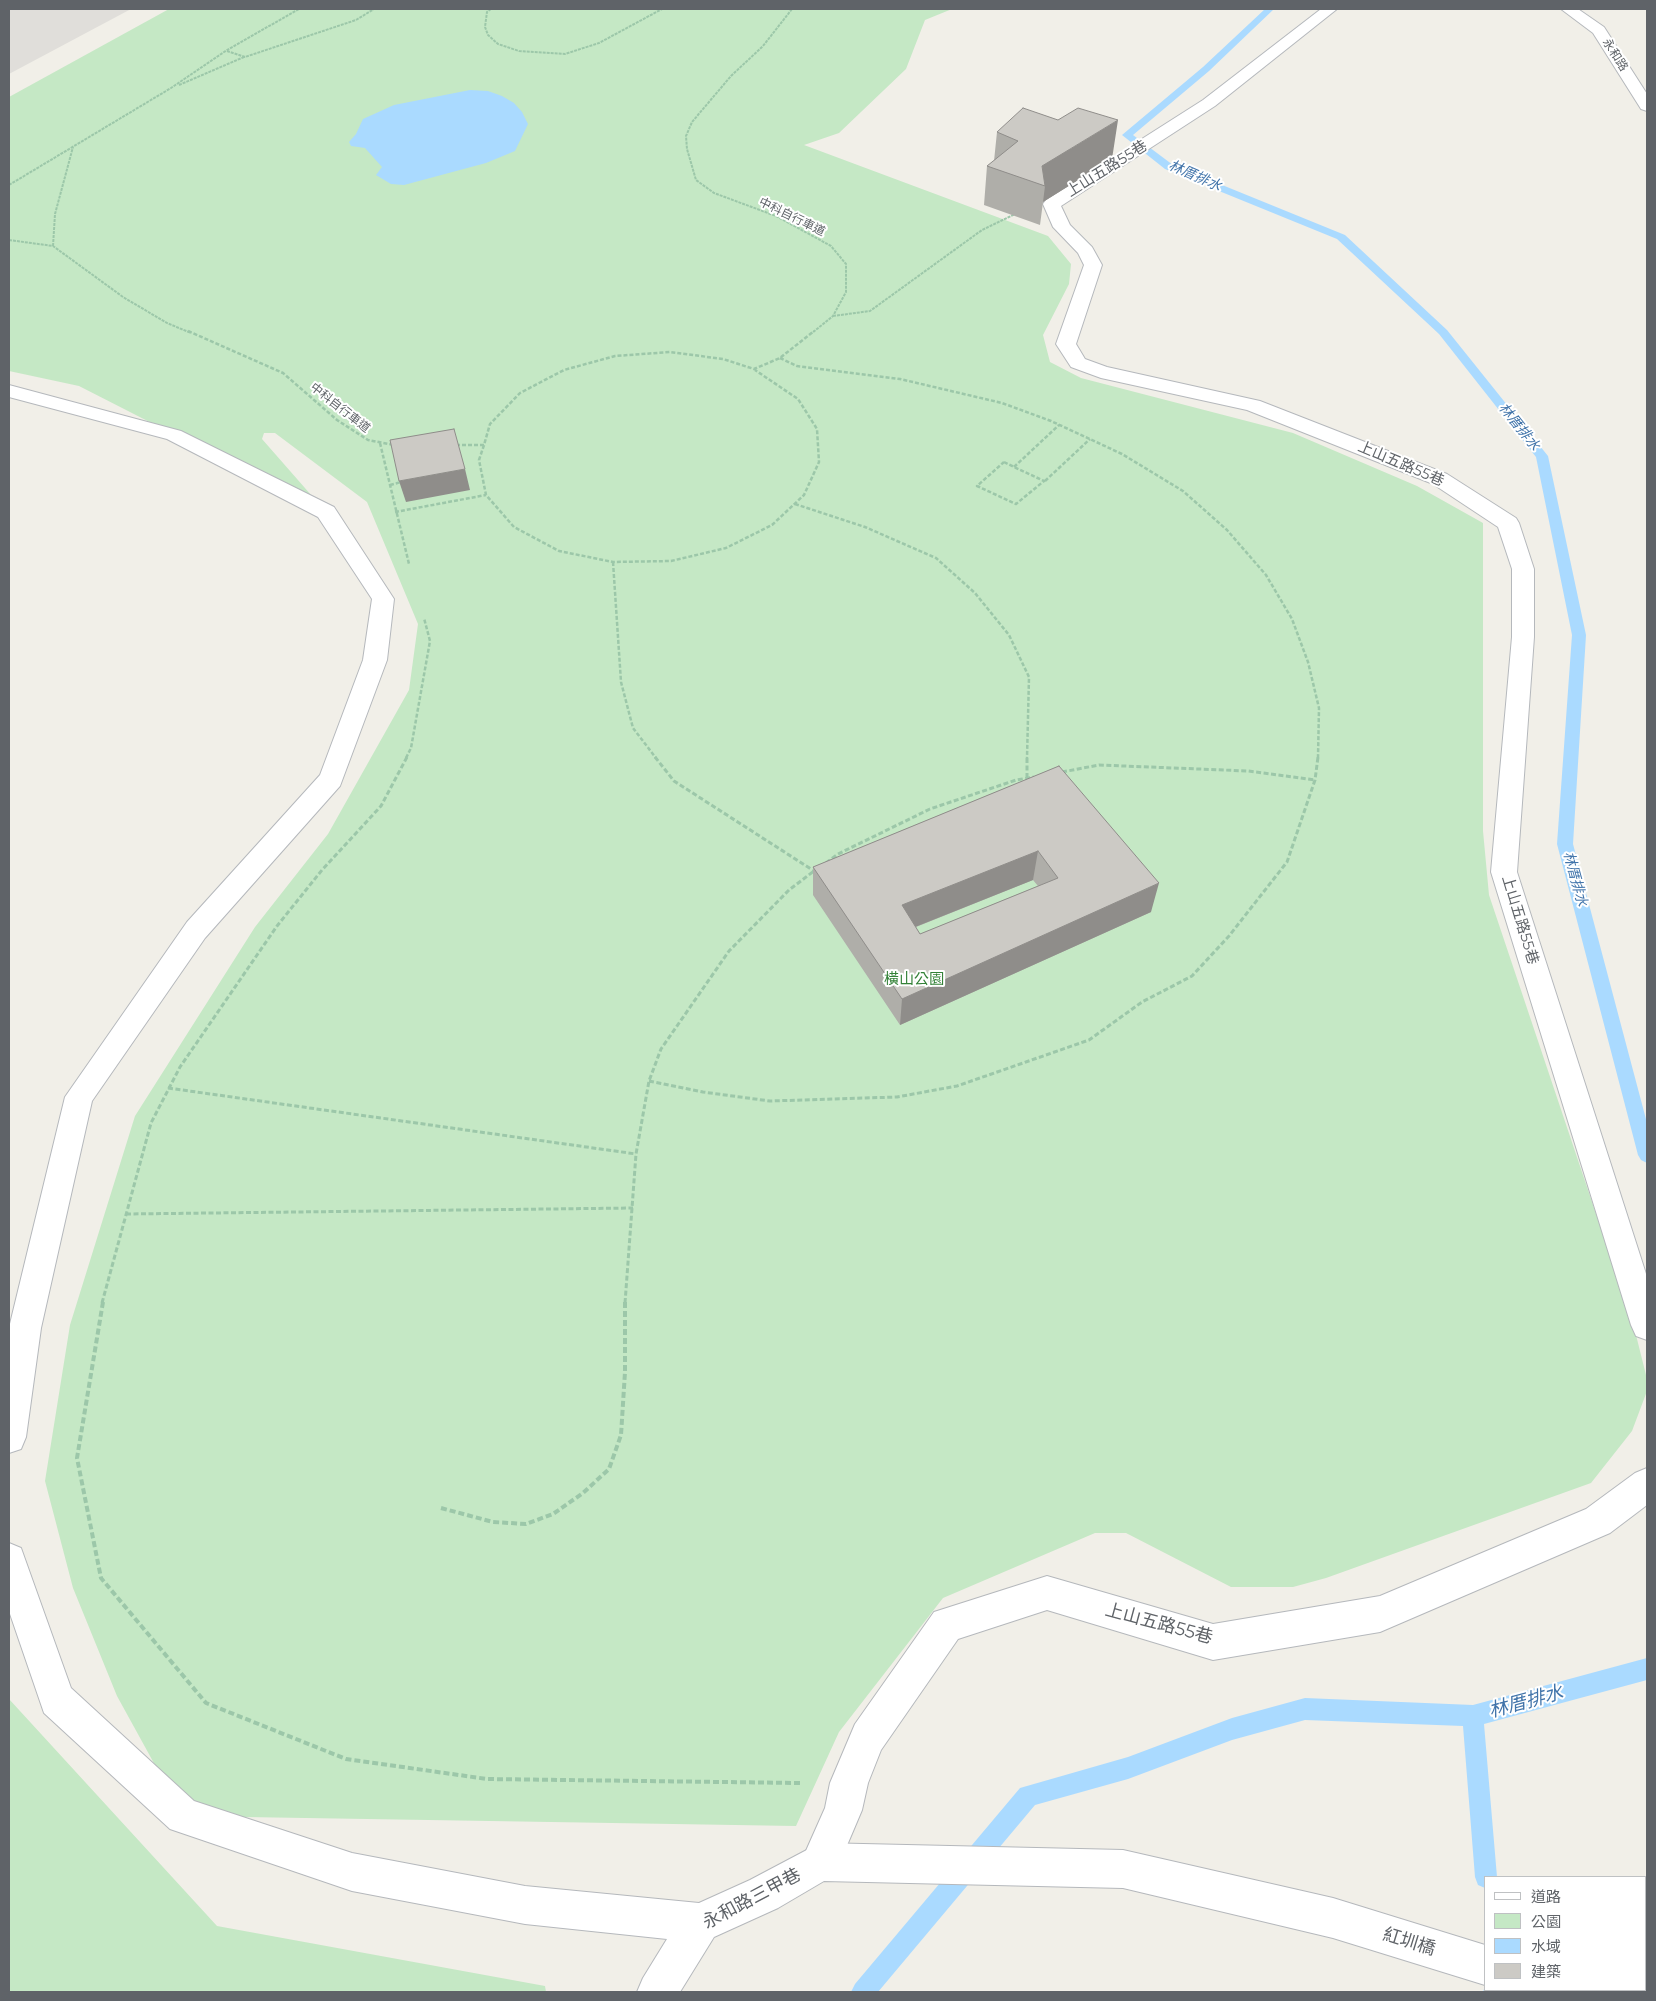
<!DOCTYPE html>
<meta charset="utf-8">
<style>
body{margin:0}
#map{position:relative;width:1656px;height:2001px;overflow:hidden;background:#f1efe8;font-family:Montserrat,"Noto Sans TC",sans-serif}
canvas{display:block}
.frame{position:absolute;inset:0;border:10px solid #5f6368;pointer-events:none}
.legend{position:absolute;left:1484px;top:1876px;width:162px;height:115px;box-sizing:border-box;background:#fff;border:1px solid #bfc1c3;margin:0;padding:6px 9px;list-style:none;font-size:15px;color:#5f6368}
.legend li{display:flex;align-items:center;gap:10px;height:25px}
.legend b{width:25px;border:1px solid #bfc1c3}
</style>
<div id="map">
<canvas width="1656" height="2001"></canvas>
<div class="frame"></div>
<ul class="legend">
<li><b style="height:6px;background:#fff"></b>道路</li>
<li><b style="height:14px;background:#c5e8c5"></b>公園</li>
<li><b style="height:14px;background:#aadaff"></b>水域</li>
<li><b style="height:14px;background:#cccac5"></b>建築</li>
</ul>
</div>
<script>
const context = document.querySelector('canvas').getContext('2d');
context.lineJoin = 'round';
function fill(path, color) { context.fillStyle = color; context.fill(path, 'evenodd'); }
const shape = rows => new Path2D(rows.map(r => 'M' + r).join(''));
function stroke(path, color, width, dash) { context.strokeStyle = color; context.lineWidth = width; context.lineCap = dash ? 'butt' : 'round'; context.setLineDash(dash || []); context.stroke(path); }
function label(font, color, halo, rows, align = 'center') {
  context.font = font + ' Montserrat,"Noto Sans TC",sans-serif'; context.lineWidth = 4; context.setLineDash([]); context.textBaseline = 'middle'; context.strokeStyle = halo; context.fillStyle = color; for (const [text, x, y, turn = 0] of rows) {
    context.save(); context.translate(x, y); context.rotate((+turn || 0) * Math.PI / 180); context.textAlign = isNaN(turn) ? turn : align; if (halo) context.strokeText(text, 0, 0); context.fillText(text, 0, 0); context.restore();
  }
}
fill(shape([
 [9,9,131,9,9,74]
]), '#e0deda');
fill(shape([
 [169,9,952,9,925,20,906,69,839,133,804,145,1048,236,1071,264,1069,284,1043,335,1050,362,1081,378,1293,433,1417,486,1483,523,1483,831,1489,895,1634,1327,1647,1379,1647,1391,1632,1431,1591,1483,1326,1578,1293,1587,1231,1587,1126,1533,1095,1533,943,1598,839,1732,796,1826,183,1816,117,1696,73,1588,45,1481,70,1325,135,1116,255,927,328,834,409,690,418,624,367,502,275,433,264,433,262,439,326,512,79,386,9,371,9,97],
 [9,1699,217,1926,545,1986,546,1992,9,1992]
]), '#c5e8c5');
fill(shape([
 [470,90,488,91,502,96,514,103,522,112,528,124,515,151,486,163,404,185,391,184,376,175,382,167,365,148,351,146,349,142,356,134,363,119,394,105]
]), '#aadaff');
fill(shape([
 [1265,9,1274,9,1209,71,1133,135,1173,165,1345,235,1447,330,1548,456,1586,635,1573,844,1647,1123,1647,1163,1641,1160,1638,1155,1557,844,1572,635,1536,457,1439,334,1337,239,1165,169,1122,135,1203,67,1265,9],
 [1647,1658,1647,1680,1484,1724,1497,1877,1485,1877,1485,1888,1478,1885,1475,1877,1463,1726,1305,1720,1232,1740,1128,1779,1035,1805,878,1992,851,1992,855,1984,1020,1788,1128,1757,1232,1718,1305,1698,1473,1705,1647,1658],
 [1485,1986,1485,1990,1507,1990,1507,1992,1483,1992,1485,1986]
]), '#aadaff');
const minor = shape([
 [1561,9,1578,9,1604,27,1647,94,1647,111,1641,109,1593,33,1561,9],
 [9,385,181,431,334,507,394,599,387,660,340,786,205,938,92,1101,41,1328,26,1437,21,1449,9,1453,9,1328,65,1097,187,922,320,775,363,660,372,599,318,517,167,439,9,397,9,385],
 [9,1543,21,1548,71,1688,194,1801,352,1853,525,1886,699,1903,750,1880,820,1843,1123,1850,1333,1898,1485,1945,1485,1985,1333,1938,1123,1888,824,1881,778,1908,714,1937,680,1992,637,1992,643,1978,667,1939,525,1924,352,1891,170,1829,44,1713,9,1611,9,1543],
 [1543,1990,1595,1990,1596,1992,1544,1992,1543,1990]
]);
const tertiary = shape([
 [1321,9,1337,9,1215,106,1061,206,1070,225,1092,247,1102,265,1076,344,1085,359,1107,367,1260,401,1447,474,1516,518,1519,523,1534,569,1534,637,1517,872,1647,1277,1647,1340,1636,1336,1631,1325,1491,872,1512,637,1512,569,1498,527,1433,484,1247,410,1101,378,1071,367,1056,344,1084,265,1078,253,1053,227,1043,204,1046,200,1203,100,1321,9],
 [1647,1468,1647,1505,1610,1533,1380,1632,1213,1660,1047,1610,958,1639,881,1750,868,1783,862,1810,834,1876,820,1881,806,1876,801,1862,825,1808,830,1783,855,1724,934,1612,1047,1576,1213,1624,1380,1596,1586,1509,1635,1473,1647,1468]
]);
stroke(minor, '#b5b8bc', 2);
stroke(tertiary, '#b5b8bc', 2);
stroke(shape([
 [491,9,487,12,485,27,488,35,498,44,519,51,565,54,599,43,662,9],
 [792,9,763,46,731,76,692,122,686,136,687,149,696,180,714,193,776,216,831,246,846,264,846,292,833,316,812,333],
 [227,51,245,57,356,20,374,9],
 [179,85,244,57],
 [9,185,171,88,227,50,299,9],
 [9,240,53,246,123,297,167,323,191,333],
 [53,246,55,214,73,147],
 [833,316,870,311,982,230,1015,214]
]), '#9cc7a9', 2, [3, 1]);
stroke(shape([
 [188,331,283,373,337,420,368,440,394,445],
 [780,358,797,366,900,379,1002,403,1051,421,1122,454,1183,491,1227,530,1266,575,1292,619,1308,662,1319,708,1318,758],
 [380,443,409,564],
 [456,445,484,445,490,424,520,393,564,370,615,356,670,352,723,359,754,369,780,358,814,331],
 [484,445,479,460,486,495,514,527,559,551,613,562,671,561,726,548,772,525,804,495,819,462,817,429,798,399,755,370],
 [1004,462,1014,467,1044,481,1016,504,977,486,1004,462],
 [1014,467,1059,425],
 [1045,481,1090,439],
 [390,485,401,482],
 [795,504,865,527,936,558,975,593,1009,635,1029,677,1027,758],
 [395,512,486,495],
 [613,562,621,682,633,728,656,758],
 [406,758,411,748,430,641,424,618]
]), '#9cc7a9', 2.5, [4, 2]);
stroke(shape([
 [655,757,674,781,814,871],
 [1062,772,1099,765,1248,771,1315,780],
 [1027,778,1027,757],
 [826,863,838,854,930,809,1016,780,1034,777],
 [649,1081,703,1092,770,1101,897,1097,957,1086,1089,1040,1142,1002,1192,976,1229,936,1287,862,1315,780,1318,757],
 [168,1088,636,1154],
 [126,1214,633,1208],
 [102,1303,151,1123,180,1067,277,926,322,870,381,806,407,757],
 [625,1303,636,1154,649,1081,661,1049,729,951,789,890,814,871]
]), '#9cc7a9', 3, [5, 2.5]);
stroke(shape([
 [103,1302,77,1458,101,1578,206,1703,346,1759,487,1779,800,1783],
 [441,1508,493,1522,526,1524,553,1514,583,1493,609,1469,621,1435,625,1372,625,1302]
]), '#9cc7a9', 4, [6, 3]);
fill(minor, '#fff');
fill(tertiary, '#fff');
fill(shape([
 [997,132,1112,159,1043,202,1040,225,984,205,987,166,994,161],
 [1059,766,1151,912,900,1025,813,895,813,867],
 [1033,880,1038,886,920,934,916,927]
]), '#afaea9');
fill(shape([
 [1118,120,1112,159,1043,202,1045,186,1042,166],
 [465,469,470,490,406,502,399,481],
 [1038,851,1033,880,900,933,902,905],
 [1159,883,1151,912,900,1025,902,999]
]), '#8f8d8a');
const building = shape([
 [1023,108,1058,120,1078,108,1118,120,1042,166,1045,186,987,166,1018,141,997,132,1023,108],
 [454,429,465,469,399,481,390,440,454,429],
 [1059,766,1159,883,902,999,813,867,1059,766],
 [1038,851,1058,878,920,934,902,905,1038,851]
]);
fill(building, '#cccac5');
stroke(building, '#8f8d8a', 1);
label('12px', '#5f6368', '#fff', [
 ["永和路",1615,55,57],
 ["中科自行車道",792,217,26],
 ["中科自行車道",340,408,38]
]);
label('italic 14px', '#4174aa', '#fff', [
 ["林厝排水",1195,176,24],
 ["林厝排水",1519,427,51],
 ["林厝排水",1575,879,75]
]);
label('15px', '#5f6368', '#fff', [
 ["上山五路55巷",1107,169,-32],
 ["上山五路55巷",1401,464,23],
 ["上山五路55巷",1520,920,73]
]);
label('15px', '#348238', '#fff', [
 ["橫山公園",914,980]
]);
label('18px', '#5f6368', '#fff', [
 ["上山五路55巷",1159,1624,15],
 ["永和路三甲巷",752,1899,-28],
 ["紅圳橋",1409,1942,17]
]);
label('italic 19px', '#4174aa', '#fff', [
 ["林厝排水",1526,1702,-15]
]);
</script>
